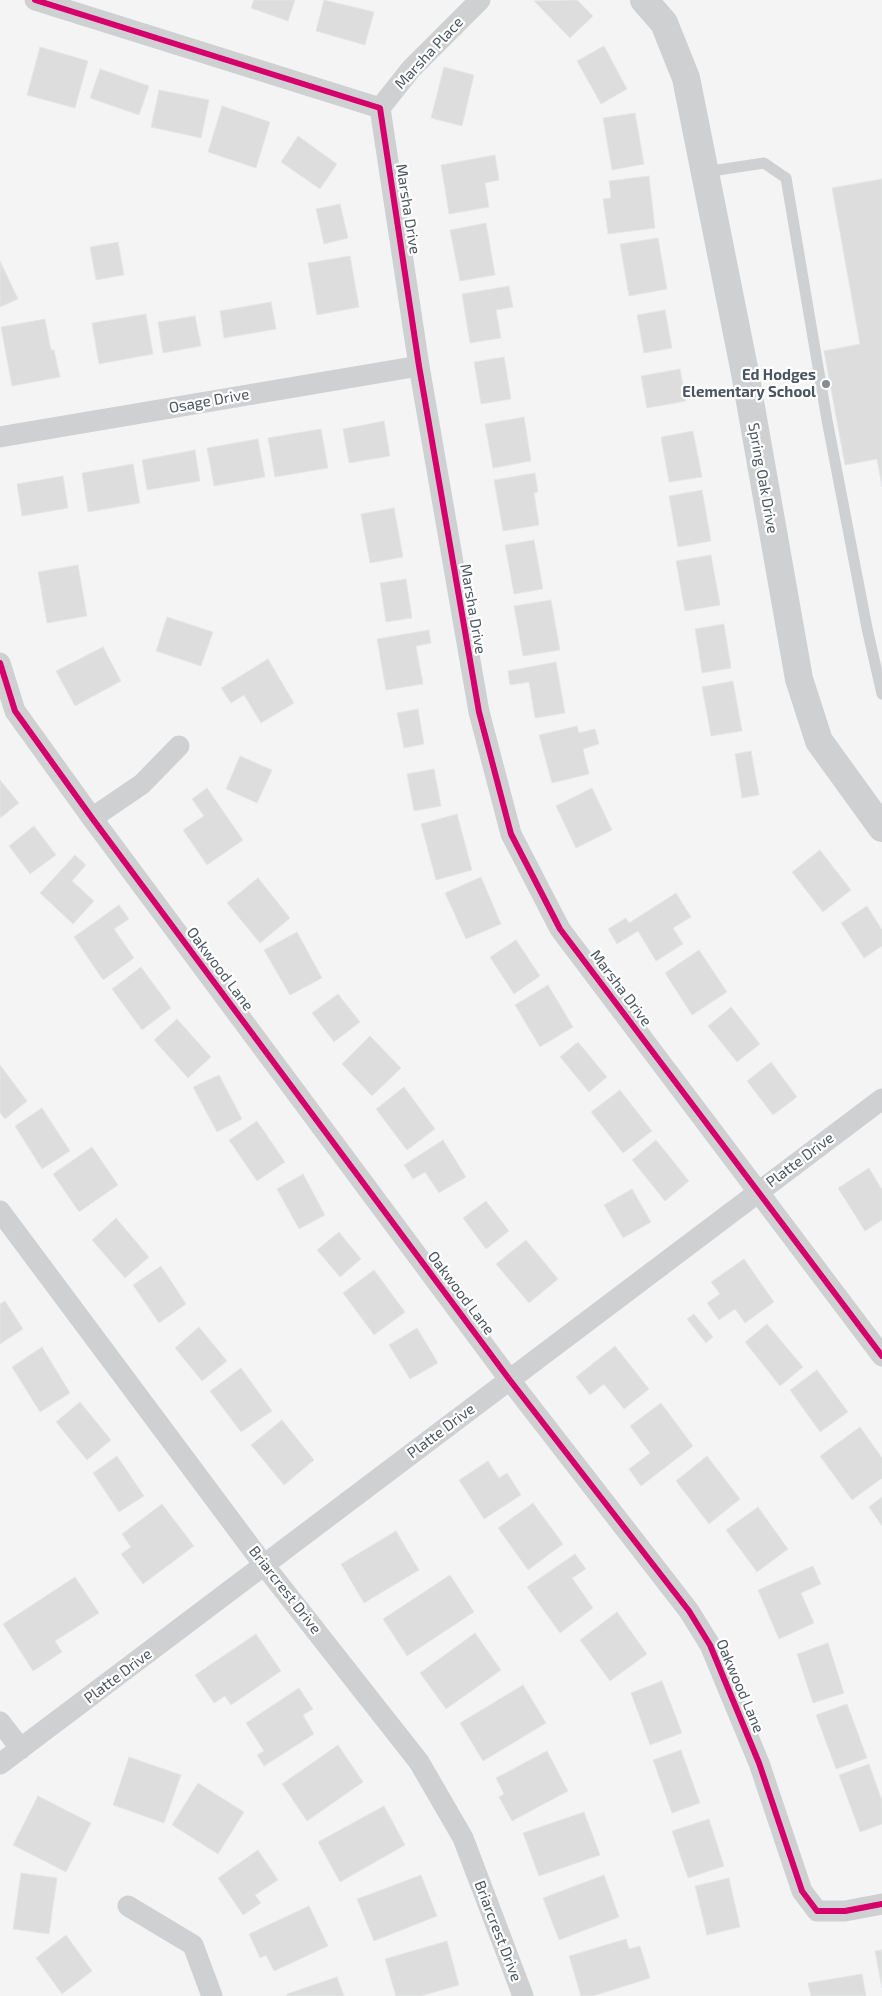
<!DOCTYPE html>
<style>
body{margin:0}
canvas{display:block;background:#f4f4f4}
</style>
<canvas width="882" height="1996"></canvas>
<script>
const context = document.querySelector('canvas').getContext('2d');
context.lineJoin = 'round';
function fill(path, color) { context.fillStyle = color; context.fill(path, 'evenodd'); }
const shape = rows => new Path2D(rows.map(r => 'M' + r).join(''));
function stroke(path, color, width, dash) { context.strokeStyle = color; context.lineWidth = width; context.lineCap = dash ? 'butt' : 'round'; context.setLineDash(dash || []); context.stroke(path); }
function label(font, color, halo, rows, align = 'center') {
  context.font = font + ' "Exo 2",sans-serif'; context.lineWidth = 4.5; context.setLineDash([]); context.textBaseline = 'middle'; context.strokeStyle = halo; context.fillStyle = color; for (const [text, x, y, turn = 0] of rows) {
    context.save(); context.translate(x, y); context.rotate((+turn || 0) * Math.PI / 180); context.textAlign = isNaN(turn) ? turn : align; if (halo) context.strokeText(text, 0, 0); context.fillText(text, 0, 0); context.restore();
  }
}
const building = shape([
 [254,0,295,0,288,21,251,8,254,0],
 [324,0,374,12,365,45,316,31,324,0],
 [577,0,593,16,570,38,534,1,577,0],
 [604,46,627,89,601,104,577,61,604,46],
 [40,47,88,61,75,108,27,95,40,47],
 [444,67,474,75,462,126,431,118,444,67],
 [100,69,149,86,139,115,90,98,100,69],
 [159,90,209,100,201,138,151,127,159,90],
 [222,106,270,122,256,168,208,152,222,106],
 [635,113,644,164,612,170,603,118,635,113],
 [298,136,337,164,320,189,281,162,298,136],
 [495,155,499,180,485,183,489,207,449,214,441,165,495,155],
 [649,176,655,228,608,234,603,199,611,198,609,181,649,176],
 [882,179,882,487,877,459,845,465,824,351,860,344,832,188,882,179],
 [340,204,348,238,324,244,316,209,340,204],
 [486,223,495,275,460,281,450,230,486,223],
 [658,238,667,289,629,296,620,244,658,238],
 [118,242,124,275,96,280,90,247,118,242],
 [350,256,359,307,317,315,308,263,350,256],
 [0,261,18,299,0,307,0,261],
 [509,286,513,307,496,310,501,338,470,343,462,294,509,286],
 [271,302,276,329,224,338,220,311,271,302],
 [665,310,672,348,644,353,637,315,665,310],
 [146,314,153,354,99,364,92,323,146,314],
 [195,316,201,346,163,353,158,322,195,316],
 [45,319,51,350,54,350,60,377,12,386,1,327,45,319],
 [504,357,511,399,481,404,474,362,504,357],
 [680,369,686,401,647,408,641,376,680,369],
 [524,417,531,461,493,468,485,424,524,417],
 [384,421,390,456,349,463,343,429,384,421],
 [321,429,328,468,275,477,268,438,321,429],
 [693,431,702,477,669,482,661,437,693,431],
 [258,439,265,477,214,486,207,448,258,439],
 [195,450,200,481,147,490,142,460,195,450],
 [133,464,140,503,88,512,82,473,133,464],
 [535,473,538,492,534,493,539,525,503,531,494,480,535,473],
 [63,476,68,508,22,516,17,484,63,476],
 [702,490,711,541,678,547,669,496,702,490],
 [394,508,403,557,370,563,361,514,394,508],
 [534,540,543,589,514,594,505,545,534,540],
 [711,555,720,605,685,611,676,561,711,555],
 [78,565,87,616,47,623,38,572,78,565],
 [406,579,412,618,386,622,380,583,406,579],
 [551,600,560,650,523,656,514,606,551,600],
 [167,617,213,632,201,666,156,651,167,617],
 [724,624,731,668,702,673,695,629,724,624],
 [429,630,431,643,416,646,423,684,386,690,377,639,429,630],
 [103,647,121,681,75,706,56,671,103,647],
 [268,659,294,703,261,723,244,695,231,703,221,688,268,659],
 [556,662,565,713,535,718,529,682,510,685,508,671,556,662],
 [733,681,742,731,711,736,702,687,733,681],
 [418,709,424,744,404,748,397,713,418,709],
 [577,726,579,733,595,729,599,744,583,749,589,774,552,783,539,735,577,726],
 [751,751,759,795,742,798,735,754,751,751],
 [240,756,272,770,257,803,226,789,240,756],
 [434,769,441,806,414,811,407,774,434,769],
 [0,780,19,803,0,818,0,780],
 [207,788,243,840,207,865,183,830,204,816,192,799,207,788],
 [592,788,612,830,576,848,556,806,592,788],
 [457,814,472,870,436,880,421,824,457,814],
 [34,826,56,855,30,874,9,846,34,826],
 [820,850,851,890,823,912,792,872,820,850],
 [75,855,86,865,72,881,94,901,73,924,40,893,75,855],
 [481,877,501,924,466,939,445,893,481,877],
 [258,878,290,918,260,943,227,903,258,878],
 [676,893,691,917,673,928,683,944,656,961,638,931,617,944,608,929,626,918,629,923,676,893],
 [119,905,129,919,114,929,134,958,103,980,74,937,119,905],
 [867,906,882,930,882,946,864,958,841,923,867,906],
 [297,932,322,978,290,995,264,950,297,932],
 [516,940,540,976,514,994,490,957,516,940],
 [699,950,727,992,692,1015,665,973,699,950],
 [141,967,171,1008,142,1030,112,989,141,967],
 [548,985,573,1027,540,1047,515,1005,548,985],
 [338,994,360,1022,334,1042,312,1013,338,994],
 [731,1007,760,1044,737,1062,708,1026,731,1007],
 [177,1019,211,1057,188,1078,154,1040,177,1019],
 [370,1036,401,1068,372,1096,342,1064,370,1036],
 [578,1042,607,1077,589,1092,560,1057,578,1042],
 [771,1062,797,1097,773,1115,747,1081,771,1062],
 [0,1065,27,1101,5,1119,0,1113,0,1065],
 [219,1075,242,1119,217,1132,193,1087,219,1075],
 [404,1087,435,1129,407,1150,376,1109,404,1087],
 [620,1090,652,1131,623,1153,591,1112,620,1090],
 [42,1108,70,1151,42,1169,15,1126,42,1108],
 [257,1121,285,1162,257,1181,229,1140,257,1121],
 [443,1140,466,1177,439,1193,425,1172,413,1179,404,1165,443,1140],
 [656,1140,689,1181,665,1201,632,1160,656,1140],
 [92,1147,118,1185,79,1212,53,1174,92,1147],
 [869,1168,882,1190,882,1220,865,1231,838,1188,869,1168],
 [303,1174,325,1215,299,1229,277,1189,303,1174],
 [632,1189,651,1222,623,1238,604,1205,632,1189],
 [486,1201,509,1231,486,1249,463,1218,486,1201],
 [116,1218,149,1257,125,1278,92,1240,116,1218],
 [339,1232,361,1259,340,1277,317,1250,339,1232],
 [526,1240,558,1279,529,1303,496,1264,526,1240],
 [744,1259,774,1302,745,1323,735,1309,719,1320,707,1303,720,1294,711,1282,744,1259],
 [161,1266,186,1304,159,1323,133,1285,161,1266],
 [374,1270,405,1312,374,1335,343,1293,374,1270],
 [5,1301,23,1329,0,1344,0,1304,5,1301],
 [694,1314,713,1337,706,1343,687,1319,694,1314],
 [767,1324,803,1367,780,1386,745,1342,767,1324],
 [199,1327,227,1361,202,1381,175,1348,199,1327],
 [417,1328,438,1363,410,1379,389,1345,417,1328],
 [615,1346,649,1389,624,1409,604,1384,590,1395,576,1377,615,1346],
 [42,1347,70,1393,40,1412,12,1367,42,1347],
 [241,1368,272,1411,241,1432,210,1391,241,1368],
 [817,1370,848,1412,820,1432,790,1390,817,1370],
 [80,1402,111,1440,87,1460,56,1422,80,1402],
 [661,1403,693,1446,641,1486,629,1469,650,1453,630,1426,661,1403],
 [282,1420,314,1460,284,1485,251,1445,282,1420],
 [860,1427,882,1458,882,1478,852,1500,820,1456,860,1427],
 [117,1456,144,1496,119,1512,93,1473,117,1456],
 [707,1456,740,1499,709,1524,676,1481,707,1456],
 [488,1461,499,1478,507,1473,521,1495,484,1519,459,1480,488,1461],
 [882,1497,882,1526,869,1507,882,1497],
 [533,1503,563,1544,528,1570,498,1528,533,1503],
 [162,1504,194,1546,143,1584,121,1554,131,1547,122,1534,162,1504],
 [758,1507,788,1549,757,1572,726,1530,758,1507],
 [396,1531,419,1570,364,1603,341,1564,396,1531],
 [575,1554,586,1569,572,1578,593,1608,560,1633,527,1587,575,1554],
 [813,1566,821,1584,801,1593,814,1623,779,1639,758,1590,813,1566],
 [450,1575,474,1612,407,1656,383,1619,450,1575],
 [75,1577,99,1613,55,1641,62,1652,33,1671,3,1624,75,1577],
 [617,1612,647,1654,610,1681,580,1640,617,1612],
 [475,1633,501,1670,446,1709,420,1673,475,1633],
 [256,1634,281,1671,231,1705,225,1696,214,1703,195,1675,256,1634],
 [828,1643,844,1693,813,1703,797,1654,828,1643],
 [662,1681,682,1733,650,1745,631,1693,662,1681],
 [523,1685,546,1723,483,1761,460,1723,523,1685],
 [299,1688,313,1709,303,1715,314,1734,264,1766,257,1755,264,1751,246,1723,299,1688],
 [847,1704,867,1758,836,1769,816,1715,847,1704],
 [338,1745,363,1782,307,1821,282,1784,338,1745],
 [681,1750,700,1803,672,1813,653,1760,681,1750],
 [547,1751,568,1791,512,1821,499,1797,504,1794,496,1778,547,1751],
 [129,1757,181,1775,164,1823,113,1805,129,1757],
 [869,1764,882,1801,882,1824,860,1832,839,1775,869,1764],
 [198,1783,244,1812,218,1854,172,1825,198,1783],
 [38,1796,91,1823,66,1872,13,1845,38,1796],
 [384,1806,405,1845,340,1882,318,1842,384,1806],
 [584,1812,600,1855,539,1876,523,1833,584,1812],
 [709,1819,724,1866,688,1878,672,1831,709,1819],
 [258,1850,278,1880,255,1895,261,1903,243,1915,218,1878,258,1850],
 [21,1873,57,1878,49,1934,13,1929,21,1873],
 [421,1875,437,1916,374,1941,357,1899,421,1875],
 [604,1875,619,1917,559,1940,543,1898,604,1875],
 [729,1878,740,1927,707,1935,695,1886,729,1878],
 [309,1906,328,1946,274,1971,266,1955,260,1958,249,1934,309,1906],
 [66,1935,92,1971,62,1994,36,1958,66,1935],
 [626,1939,629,1949,640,1946,650,1978,593,1996,581,1996,569,1956,626,1939],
 [447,1941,459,1985,421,1996,396,1996,385,1959,447,1941],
 [882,1950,882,1988,875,1951,882,1950],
 [862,1974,866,1996,811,1996,808,1983,862,1974],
 [337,1977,344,1996,287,1996,287,1994,337,1977]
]);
fill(building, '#ddddde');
stroke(building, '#e5e6e7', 1);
stroke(shape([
 [705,172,764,163,786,178,827,420,867,628,882,694]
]), '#ced0d2', 11);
stroke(shape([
 [35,0,380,108,419,366,479,712,511,834,560,929,882,1356],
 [380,108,411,69,480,0],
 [0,437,419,366],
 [0,663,15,711,92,818,509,1379,689,1611,710,1645,759,1763,802,1891,817,1911,845,1911,882,1904],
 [92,818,142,784,179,746],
 [0,1211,264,1565,419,1762,463,1838,523,1996],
 [0,1722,21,1749],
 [0,1764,882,1099],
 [128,1906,193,1945,212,1996]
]), '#ced0d2', 21);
stroke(shape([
 [644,0,664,23,686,78,745,373,799,679,819,741,882,828]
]), '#ced0d2', 28);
stroke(shape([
 [35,0,380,108,419,366,479,712,511,834,560,929,882,1356],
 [0,663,15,711,92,818,509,1379,689,1611,710,1645,759,1763,802,1891,817,1911,845,1911,882,1904]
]), '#d6006c', 6);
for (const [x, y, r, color] of [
 [826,384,5,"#868d94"]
]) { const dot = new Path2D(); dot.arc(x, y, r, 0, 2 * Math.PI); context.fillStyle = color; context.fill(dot); stroke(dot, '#fff', 2); }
label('15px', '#4a5661', '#fff', [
 ["Marsha Place",429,53,-47],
 ["Marsha Drive",408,209,81],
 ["Osage Drive",209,401,-10],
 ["Spring Oak Drive",763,478,80],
 ["Marsha Drive",473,609,80],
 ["Oakwood Lane",220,969,53],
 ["Marsha Drive",621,988,53],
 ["Platte Drive",800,1160,-37],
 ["Oakwood Lane",461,1293,53],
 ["Platte Drive",441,1431,-37],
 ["Briarcrest Drive",285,1590,52],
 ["Platte Drive",118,1676,-37],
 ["Oakwood Lane",740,1686,67],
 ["Briarcrest Drive",498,1931,69]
]);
label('bold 15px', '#4a5661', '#fff', [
 ["Ed Hodges",816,375],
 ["Elementary School",816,392]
], 'right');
</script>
